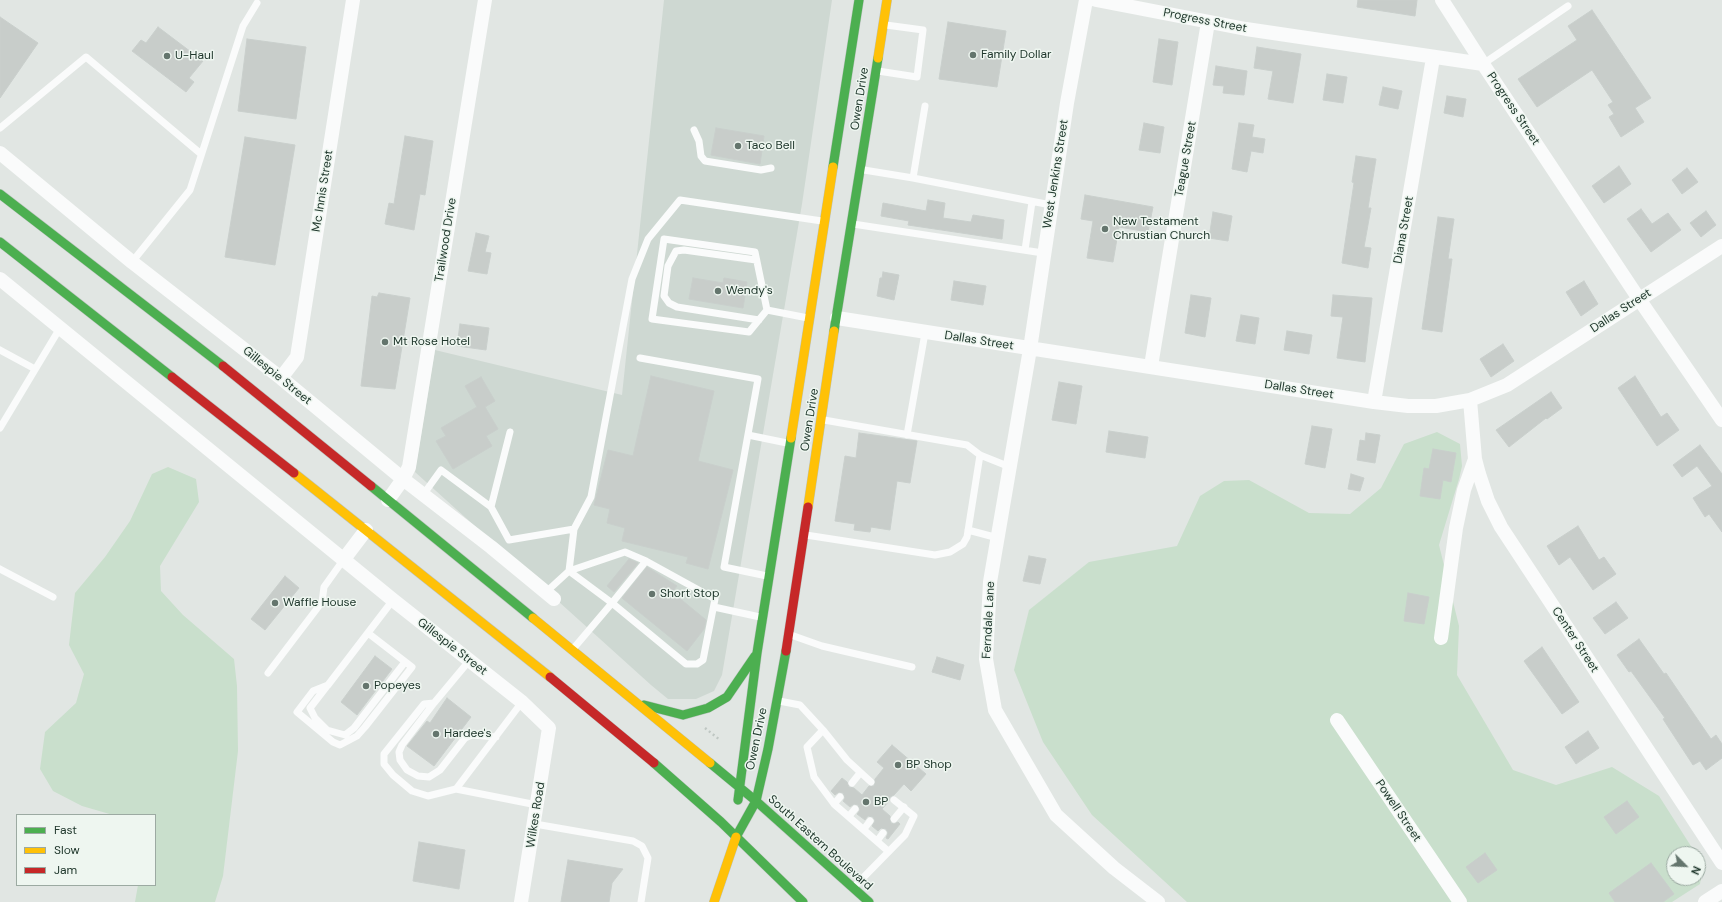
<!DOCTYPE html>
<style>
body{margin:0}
#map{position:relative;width:1722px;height:902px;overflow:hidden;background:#e1e6e3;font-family:"DM Sans",sans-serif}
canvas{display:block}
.legend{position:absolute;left:16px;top:814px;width:140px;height:72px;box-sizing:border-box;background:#eef6f0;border:1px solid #9caaa2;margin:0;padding:5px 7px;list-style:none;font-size:12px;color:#20382d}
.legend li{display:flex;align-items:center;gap:8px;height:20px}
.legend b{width:20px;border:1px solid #9caaa2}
.north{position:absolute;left:1666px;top:846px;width:40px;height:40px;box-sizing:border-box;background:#eef6f0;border:1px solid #9caaa2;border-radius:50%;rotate:114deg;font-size:11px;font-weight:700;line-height:16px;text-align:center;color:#20382d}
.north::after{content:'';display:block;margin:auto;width:14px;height:18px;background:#64756d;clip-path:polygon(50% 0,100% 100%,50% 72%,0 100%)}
</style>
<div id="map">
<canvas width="1722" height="902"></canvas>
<ul class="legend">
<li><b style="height:5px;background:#4caf50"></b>Fast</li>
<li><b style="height:5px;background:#ffc107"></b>Slow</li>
<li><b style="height:5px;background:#c62828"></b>Jam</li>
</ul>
<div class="north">N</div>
</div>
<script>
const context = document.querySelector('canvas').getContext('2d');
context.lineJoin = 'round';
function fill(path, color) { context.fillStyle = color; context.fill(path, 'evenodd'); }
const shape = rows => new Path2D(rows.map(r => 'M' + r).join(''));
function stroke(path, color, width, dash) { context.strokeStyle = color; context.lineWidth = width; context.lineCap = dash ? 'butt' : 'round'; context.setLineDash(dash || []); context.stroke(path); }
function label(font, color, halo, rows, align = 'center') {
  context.font = font + ' "DM Sans",sans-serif'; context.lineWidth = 3; context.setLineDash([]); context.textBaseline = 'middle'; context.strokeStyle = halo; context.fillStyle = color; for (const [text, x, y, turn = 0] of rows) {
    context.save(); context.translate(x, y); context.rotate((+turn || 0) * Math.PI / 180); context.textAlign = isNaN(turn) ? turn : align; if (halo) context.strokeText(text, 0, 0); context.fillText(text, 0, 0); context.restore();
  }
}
fill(shape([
 [664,0,832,0,802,204,722,675,714,691,696,699,668,699,651,685,415,472,435,350,622,395]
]), '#ced8d2');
fill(shape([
 [1437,432,1460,444,1462,466,1459,479,1439,545,1459,626,1457,675,1513,770,1556,785,1612,767,1659,796,1696,854,1674,854,1674,878,1698,878,1698,857,1703,865,1700,884,1672,902,1187,902,1092,815,1043,742,1014,670,1029,610,1089,562,1177,546,1200,496,1224,481,1249,480,1309,513,1350,514,1381,488,1404,444],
 [168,467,196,479,199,502,160,566,161,591,183,615,234,659,237,686,238,751,223,876,215,902,135,902,138,885,155,885,155,815,113,815,82,806,53,791,40,769,45,732,76,703,84,674,69,645,75,593,105,557,130,521,152,474]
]), '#c9dfcc');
const building = shape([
 [1358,0,1417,0,1415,16,1357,7,1358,0],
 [1592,10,1651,98,1635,108,1644,122,1621,137,1609,117,1614,114,1608,105,1613,102,1592,70,1537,107,1518,79,1577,40,1568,26,1592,10],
 [0,17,38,43,0,98,0,17],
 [948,22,1006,31,997,87,939,79,948,22],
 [158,27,203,61,189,78,194,82,186,92,132,51,141,40,146,43,158,27],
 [247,39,306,47,296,119,238,111,247,39],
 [1159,39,1178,42,1172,85,1153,82,1159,39],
 [1257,47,1301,54,1293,103,1268,99,1273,71,1254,68,1257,47],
 [1216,66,1247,71,1244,95,1223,93,1224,86,1213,85,1216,66],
 [1327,74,1347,77,1343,103,1323,100,1327,74],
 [1383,87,1402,91,1398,109,1379,105,1383,87],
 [1447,96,1466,99,1463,117,1444,113,1447,96],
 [1144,123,1164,127,1160,153,1139,150,1144,123],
 [1239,123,1254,125,1252,137,1265,139,1263,153,1251,151,1247,172,1232,169,1239,123],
 [716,128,764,136,760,164,711,155,716,128],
 [405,136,433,141,425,195,420,194,414,230,385,224,389,203,394,204,405,136],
 [245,137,295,145,275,265,225,257,245,137],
 [1356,156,1376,159,1368,208,1371,208,1364,247,1371,248,1368,268,1342,263,1354,183,1352,182,1356,156],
 [1619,166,1631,184,1604,203,1592,186,1619,166],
 [1687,168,1698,182,1682,194,1672,180,1687,168],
 [1085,195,1153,207,1148,232,1119,227,1113,262,1087,258,1093,221,1081,219,1085,195],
 [928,200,945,203,943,218,971,222,973,215,1004,220,1002,239,908,225,909,221,881,216,883,203,926,211,928,200],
 [1641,209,1652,224,1668,213,1681,230,1651,252,1627,219,1641,209],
 [1706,211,1716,225,1701,237,1690,223,1706,211],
 [1213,212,1232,216,1228,241,1209,238,1213,212],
 [1438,217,1454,219,1448,259,1452,259,1442,332,1422,329,1438,217],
 [476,233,489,236,485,252,491,253,487,274,468,271,476,233],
 [883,272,899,275,894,300,877,296,880,278,882,278,883,272],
 [693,278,723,283,724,278,747,282,743,308,689,299,693,278],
 [954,281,986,286,983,305,951,300,954,281],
 [1584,281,1598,304,1581,316,1566,292,1584,281],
 [379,293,410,298,395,389,361,386,372,296,377,297,379,293],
 [1191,295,1211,298,1205,337,1185,333,1191,295],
 [1333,295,1372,298,1365,362,1337,358,1343,317,1331,316,1333,295],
 [1241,315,1259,318,1255,344,1236,341,1241,315],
 [460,324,489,328,486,350,457,346,460,324],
 [1287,331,1312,335,1309,354,1284,350,1287,331],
 [1503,344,1514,361,1491,377,1480,359,1503,344],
 [651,376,714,391,698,461,733,470,708,569,686,563,688,557,622,541,625,528,607,523,610,509,594,505,608,450,633,456,651,376],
 [1635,376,1661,417,1667,413,1679,430,1657,446,1618,388,1635,376],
 [481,377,495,401,485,407,498,429,486,436,492,446,453,469,436,441,446,436,441,428,477,407,465,386,481,377],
 [1059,382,1082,386,1076,424,1052,420,1059,382],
 [1551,392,1562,408,1547,419,1546,418,1509,447,1496,430,1551,392],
 [1312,426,1332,429,1325,468,1305,464,1312,426],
 [1109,431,1148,437,1145,458,1106,452,1109,431],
 [859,433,917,441,910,483,897,481,890,530,871,527,870,532,854,530,855,524,835,521,845,456,856,458,859,433],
 [1366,433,1380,435,1375,463,1357,460,1360,440,1365,441,1366,433],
 [1700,445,1722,474,1722,532,1709,514,1705,517,1693,498,1712,486,1697,466,1682,477,1673,465,1700,445],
 [1433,449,1456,453,1451,482,1443,480,1440,499,1420,496,1424,468,1429,469,1433,449],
 [1351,474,1364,478,1360,491,1348,489,1351,474],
 [1578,526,1599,560,1604,557,1616,574,1593,590,1570,557,1559,565,1547,546,1578,526],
 [1029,556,1046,559,1040,584,1023,581,1029,556],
 [629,559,638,563,614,592,607,586,629,559],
 [647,567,677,586,672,592,706,620,704,629,687,651,622,598,647,567],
 [285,576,299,588,265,630,251,619,285,576],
 [1408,593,1429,597,1424,624,1404,621,1408,593],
 [1616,602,1628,618,1605,634,1593,618,1616,602],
 [1639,639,1664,674,1666,673,1711,739,1716,735,1722,744,1722,758,1706,770,1700,761,1693,765,1663,719,1665,718,1631,671,1629,672,1617,655,1639,639],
 [1542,647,1579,702,1562,714,1524,661,1542,647],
 [375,656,392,669,357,715,341,702,375,656],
 [937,657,964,665,960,680,932,672,937,657],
 [447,698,471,717,434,766,407,746,427,721,430,723,447,698],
 [1588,731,1599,748,1576,764,1565,747,1588,731],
 [892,745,926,774,911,791,904,784,894,795,890,797,889,801,882,809,890,816,891,823,894,824,898,822,900,824,888,839,886,838,888,833,886,829,881,828,878,831,872,826,875,821,873,817,868,816,865,820,857,814,860,810,858,805,854,804,850,807,843,801,845,798,843,793,839,792,835,795,831,791,842,778,847,782,849,787,854,788,862,795,869,786,874,786,875,779,884,768,877,762,892,745],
 [1627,801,1639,817,1616,834,1604,817,1627,801],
 [419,842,465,850,459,889,413,881,419,842],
 [1485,853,1497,870,1478,883,1466,867,1485,853],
 [568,860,623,869,612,883,609,902,561,902,568,860],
 [1651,863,1674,894,1663,902,1615,902,1609,893,1651,863]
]);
fill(building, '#c8cdca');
stroke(building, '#c9cfcc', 1);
const fast = shape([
 [833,167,859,0],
 [0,194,223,366],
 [0,242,172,377],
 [834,331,878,58],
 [371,486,533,618],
 [644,705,683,715,708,708,727,697,755,656],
 [654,763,721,822,803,902],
 [710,763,756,801,869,902],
 [738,800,757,653,791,438],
 [736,837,756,801,768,749,786,651]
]);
const slow = shape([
 [878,58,887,0],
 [791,438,833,167],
 [294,473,550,677],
 [808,507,834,331],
 [533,618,710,763],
 [714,902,736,837]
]);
const jam = shape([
 [223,366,371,486],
 [172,377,294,473],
 [786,651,808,507],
 [550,677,654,763]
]);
stroke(fast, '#bbc3bf', 10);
stroke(slow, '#bbc3bf', 10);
stroke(jam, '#bbc3bf', 10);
stroke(shape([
 [705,728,720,740]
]), '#bfc7c3', 2.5, [2, 3]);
stroke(shape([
 [1483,64,1568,6],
 [878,71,917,77,923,30,886,25],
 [925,106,913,178,1051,205],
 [0,128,86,57,201,154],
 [694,130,699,141,701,156,705,161,761,170,771,168],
 [864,170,913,178],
 [853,224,1043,253],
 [664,239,755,252,767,310,749,332,652,319,664,239],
 [1025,250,1032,202],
 [756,260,684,250,676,251,668,266,664,296,669,303,677,307,759,320],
 [132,262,190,190,243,26,257,3],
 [767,310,808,318],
 [0,350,35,369],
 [640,358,758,379,724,567,767,576],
 [824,420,967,445,980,455,1010,467],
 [0,428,60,328],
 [748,435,787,443],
 [907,435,925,333],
 [423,495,441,470,491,507,510,432],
 [491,507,509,540,574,529],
 [968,530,998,538],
 [806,535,935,555,950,552,963,544,967,537,980,455],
 [646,561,715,599,703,660,697,664,686,664,612,603,646,561],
 [0,569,53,597],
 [569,571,574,529,591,497,632,279,648,239,680,200,822,221],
 [569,571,612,603,573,649],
 [545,593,569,571,625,552,646,561],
 [714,607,760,617],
 [368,633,412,667,365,727,357,736,340,745,333,742,297,712,313,691,328,685,393,600],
 [791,635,822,646,912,667],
 [469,661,434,703,424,704,384,754,384,764,393,775,412,791,428,796,456,789,522,702],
 [268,673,322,602,324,587,344,559],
 [327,686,310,708,315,718,327,730,345,735,354,728,405,662],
 [779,701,800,705,823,730,847,760,871,782],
 [434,703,402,745,399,752,400,760,407,770,418,776,429,777,440,770,465,738,472,735,496,737],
 [823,730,807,747,814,777,834,804,888,851],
 [852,783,860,773],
 [456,789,537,805],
 [834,804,840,797],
 [849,816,855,809],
 [894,819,904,807],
 [535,824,633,841,642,846,648,858,641,902],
 [864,829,870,821],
 [877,841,883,833],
 [855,886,905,835,914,816,894,800]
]), '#fafbfb', 7);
stroke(shape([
 [1086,0,1067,103,1030,349,990,582,986,659,995,710,1056,815,1114,868,1158,902],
 [1096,0,1246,29,1483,64,1639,299,1722,420],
 [1442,0,1483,64],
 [0,153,132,262,281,378,403,479,491,547,554,599],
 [0,279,393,600,522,702,549,728,521,902],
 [837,318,1374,402,1408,406,1436,406,1470,400,1507,385,1722,246],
 [1151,366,1208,22],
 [281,378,297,357,353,0],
 [1470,400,1475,459,1479,474,1488,501,1501,527,1722,863],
 [1374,402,1433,58],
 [388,500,403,479,409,467,485,0],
 [344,559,366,530],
 [1441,638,1456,528,1464,490,1475,459],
 [1337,720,1460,902],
 [1705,902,1722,891]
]), '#fafbfb', 14);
stroke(fast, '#4caf50', 9);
stroke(slow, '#ffc107', 9);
stroke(jam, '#c62828', 9);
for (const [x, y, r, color] of [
 [973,55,4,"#64756d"],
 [167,56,4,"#64756d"],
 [738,146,4,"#64756d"],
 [1105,229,4,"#64756d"],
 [718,291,4,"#64756d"],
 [385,342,4,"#64756d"],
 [652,594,4,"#64756d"],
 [275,603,4,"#64756d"],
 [366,686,4,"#64756d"],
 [436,734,4,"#64756d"],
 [898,765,4,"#64756d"],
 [866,802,4,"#64756d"]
]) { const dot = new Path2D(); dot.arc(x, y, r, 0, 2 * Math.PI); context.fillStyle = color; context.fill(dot); stroke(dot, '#eef6f0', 1.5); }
label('12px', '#20382d', '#eef6f0', [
 ["Progress Street",1205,21,11],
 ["Owen Drive",860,99,-81],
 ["Progress Street",1513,109,56],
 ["Teague Street",1186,159,-80],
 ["West Jenkins Street",1056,174,-81],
 ["Mc Innis Street",323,191,-81],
 ["Diana Street",1404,230,-80],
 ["Trailwood Drive",446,240,-81],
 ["Dallas Street",1621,311,-33],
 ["Dallas Street",979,341,9],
 ["Gillespie Street",277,376,39],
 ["Dallas Street",1299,390,9],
 ["Owen Drive",810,420,-81],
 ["Ferndale Lane",989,620,-87],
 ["Center Street",1575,640,57],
 ["Gillespie Street",452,647,38],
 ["Owen Drive",757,739,-78],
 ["Powell Street",1398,811,56],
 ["Wilkes Road",536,815,-81],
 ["South Eastern Boulevard",820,843,42]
]);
label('12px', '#20382d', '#eef6f0', [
 ["Family Dollar",981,55],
 ["U-Haul",175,56],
 ["Taco Bell",746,146],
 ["New Testament",1113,222],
 ["Chrustian Church",1113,236],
 ["Wendy's",726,291],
 ["Mt Rose Hotel",393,342],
 ["Short Stop",660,594],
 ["Waffle House",283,603],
 ["Popeyes",374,686],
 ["Hardee's",444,734],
 ["BP Shop",906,765],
 ["BP",874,802]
], 'left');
</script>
